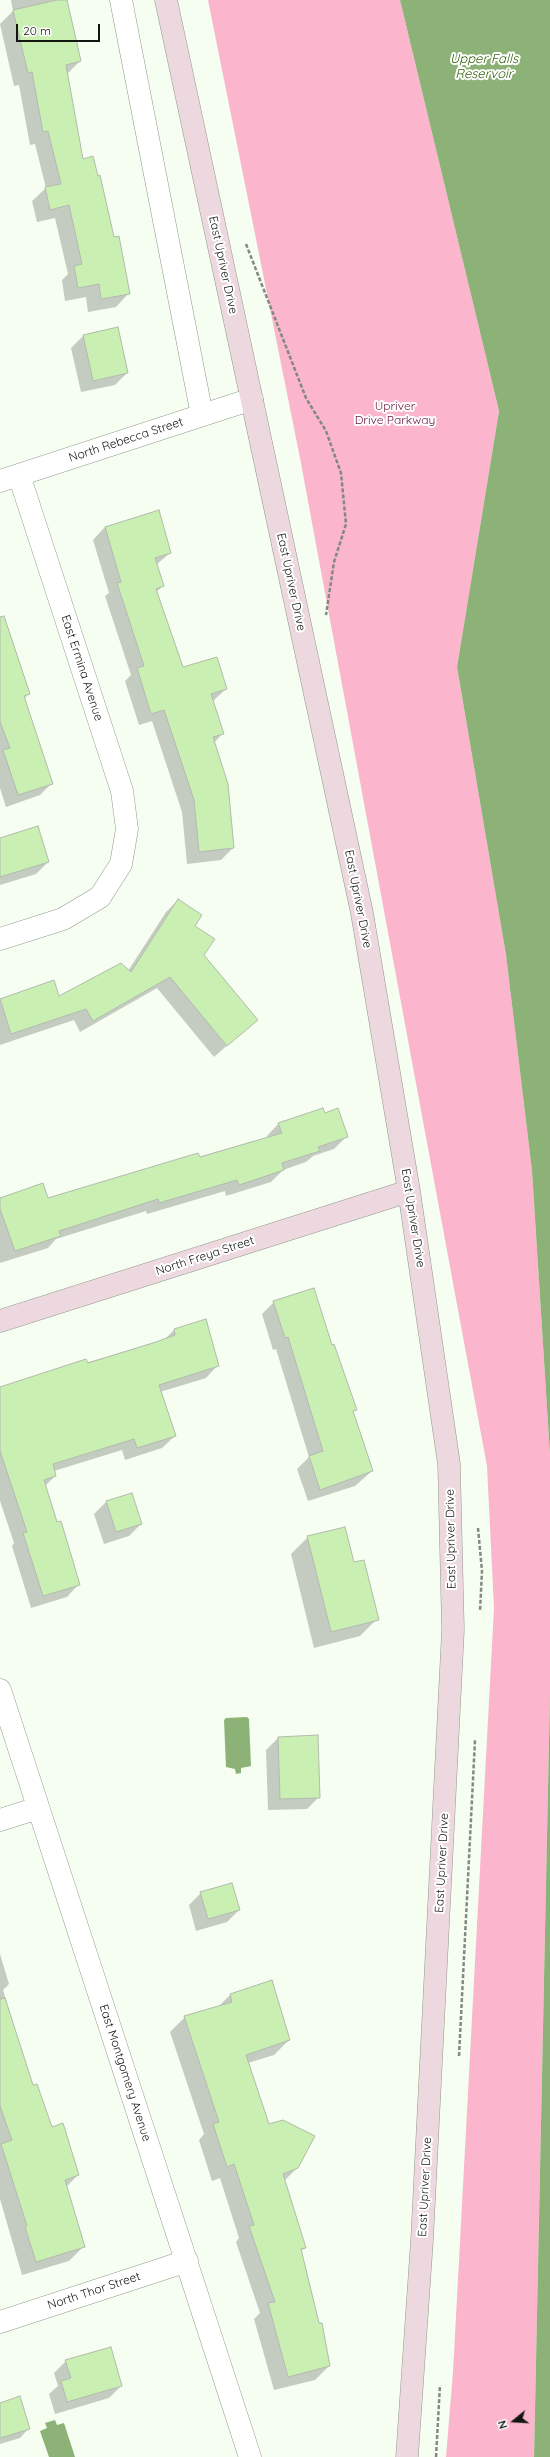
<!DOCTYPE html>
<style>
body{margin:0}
#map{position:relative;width:550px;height:2457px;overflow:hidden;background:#f5fef0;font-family:Quicksand,sans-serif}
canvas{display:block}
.north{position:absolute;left:494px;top:2401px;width:40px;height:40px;-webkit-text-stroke:3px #fff;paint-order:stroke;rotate:252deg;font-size:11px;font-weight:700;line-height:16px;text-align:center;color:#131511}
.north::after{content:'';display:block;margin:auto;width:14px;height:18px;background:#131511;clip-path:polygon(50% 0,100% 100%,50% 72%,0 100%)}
.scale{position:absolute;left:16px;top:24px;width:84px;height:18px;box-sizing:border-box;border:2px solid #131511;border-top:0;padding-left:5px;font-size:12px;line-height:14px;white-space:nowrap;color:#131511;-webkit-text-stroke:3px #fff;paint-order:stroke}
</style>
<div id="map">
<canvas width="550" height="2457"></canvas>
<div class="north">N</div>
<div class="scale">20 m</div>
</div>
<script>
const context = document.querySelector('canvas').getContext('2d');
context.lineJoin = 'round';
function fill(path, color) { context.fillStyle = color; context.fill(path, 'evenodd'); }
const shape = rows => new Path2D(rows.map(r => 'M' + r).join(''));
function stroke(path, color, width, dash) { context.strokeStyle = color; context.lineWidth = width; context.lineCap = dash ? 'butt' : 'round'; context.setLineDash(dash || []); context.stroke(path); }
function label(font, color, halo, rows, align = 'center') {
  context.font = font + ' Quicksand,sans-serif'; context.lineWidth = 4; context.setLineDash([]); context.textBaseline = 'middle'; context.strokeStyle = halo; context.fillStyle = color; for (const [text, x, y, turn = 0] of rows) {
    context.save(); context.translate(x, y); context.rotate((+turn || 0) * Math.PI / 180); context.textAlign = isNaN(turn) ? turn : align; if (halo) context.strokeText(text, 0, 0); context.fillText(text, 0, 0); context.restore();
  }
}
fill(shape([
 [208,0,400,0,499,411,457,667,506,955,532,1171,550,1455,550,1693,534,2457,446,2457,453,2372,494,1608,487,1466,300,458]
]), '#fbb5cc');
fill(shape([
 [400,0,550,0,550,1455,532,1171,506,955,457,667,499,411],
 [550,1693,550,2457,534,2457],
 [247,1717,249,1719,251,1766,241,1768,241,1773,236,1774,235,1769,226,1767,224,1720,226,1718],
 [55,2420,57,2425,64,2423,75,2457,49,2457,40,2431,47,2428,45,2423]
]), '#8db277');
fill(shape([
 [11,0,66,0,80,61,67,74,82,160,113,239,129,293,116,307,88,312,86,297,65,301,62,280,68,274,55,218,37,222,32,201,46,188,35,144,30,145,19,85,14,86,0,24,13,11],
 [84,335,127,373,115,385,81,392,71,348],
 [105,527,170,553,156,565,163,586,156,592,182,668,226,689,213,701,223,733,214,743,233,848,221,860,187,864,182,812,152,721,139,725,125,681,131,675,105,596,109,593,93,540],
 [0,623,29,693,24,699,52,783,40,795,6,807,0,788],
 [0,839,48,862,36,874,0,885],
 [178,900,193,926,203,955,256,1020,214,1057,157,988,80,1032,74,1020,0,1045,0,1000,53,981,59,998,128,971,166,912],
 [324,1114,346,1137,334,1149,313,1156,306,1162,283,1170,271,1182,226,1196,225,1191,147,1214,146,1211,56,1239,48,1248,0,1263,0,1199,47,1199,267,1138,267,1136,279,1123],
 [274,1302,331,1346,356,1409,353,1412,372,1471,355,1486,308,1501,297,1469,309,1457,276,1349,273,1350,262,1314],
 [174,1330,218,1365,206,1378,160,1392,175,1436,162,1448,125,1460,122,1450,54,1471,55,1476,45,1486,79,1584,67,1597,31,1608,12,1546,14,1543,0,1501,0,1388,164,1340],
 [132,1494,141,1524,129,1536,104,1544,94,1514,106,1502],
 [308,1537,353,1564,377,1619,360,1636,314,1648,291,1554],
 [278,1738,319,1797,307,1809,268,1810,266,1750],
 [201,1893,239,1910,227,1922,196,1931,189,1905],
 [0,1954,9,1984,3,1990,32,2086,51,2128,78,2175,66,2187,83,2247,69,2261,22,2275,0,2199],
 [230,1995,289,2040,274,2055,248,2063,268,2126,297,2168,284,2181,305,2247,301,2251,329,2366,315,2380,274,2390,254,2319,260,2313,236,2242,239,2238,220,2178,212,2181,199,2140,204,2134,170,2032,185,2017,217,2008],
 [66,2361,121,2386,109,2398,55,2414,49,2394,58,2386,54,2373],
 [0,2404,29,2428,20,2438,0,2444]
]), '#0003');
const building = shape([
 [57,0,67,0,81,61,66,65,83,159,93,156,98,176,100,175,114,237,119,236,130,294,101,299,99,284,78,288,74,266,82,264,69,205,50,210,45,187,61,184,48,131,43,132,32,72,28,73,13,10,57,0],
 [118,327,128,373,93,381,83,335,118,327],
 [159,510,171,553,155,558,164,586,156,589,183,667,217,657,227,689,211,694,224,734,213,737,228,784,234,848,199,852,194,800,164,710,151,714,137,668,144,666,117,583,121,582,105,527,159,510],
 [4,616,30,694,24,696,53,784,18,795,3,750,10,748,0,722,0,617,4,616],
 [38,826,49,862,0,877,0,838,38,826],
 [178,899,202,915,195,926,215,939,204,955,258,1020,227,1046,170,977,93,1021,86,1009,11,1034,0,999,54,980,59,996,121,963,131,972,178,899],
 [323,1108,325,1113,338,1108,348,1137,318,1147,320,1151,282,1163,284,1170,239,1185,237,1180,159,1203,158,1199,59,1231,61,1236,15,1251,0,1209,0,1198,43,1183,48,1198,198,1153,200,1157,282,1133,278,1123,323,1108],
 [314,1288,332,1345,334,1344,357,1410,353,1411,373,1471,320,1490,309,1456,323,1451,288,1337,285,1338,273,1301,314,1288],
 [206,1319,219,1366,159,1385,176,1436,137,1448,134,1439,53,1464,56,1476,44,1480,57,1522,61,1521,80,1585,43,1596,23,1533,27,1532,0,1451,0,1387,86,1359,88,1363,156,1342,175,1335,174,1329,206,1319],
 [132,1493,142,1524,116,1532,106,1501,132,1493],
 [345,1527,354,1562,364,1560,379,1620,331,1632,307,1536,345,1527],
 [318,1735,320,1798,280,1799,278,1737,318,1735],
 [232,1883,240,1910,208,1919,200,1892,232,1883],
 [272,1980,290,2040,246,2055,269,2124,283,2120,315,2136,298,2168,283,2174,306,2248,301,2249,319,2323,322,2323,330,2366,288,2377,268,2303,275,2302,249,2226,254,2225,234,2164,227,2167,213,2124,219,2122,184,2016,232,2002,230,1994,272,1980],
 [5,1998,33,2085,37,2084,52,2127,63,2123,79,2175,65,2180,85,2247,36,2262,25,2227,27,2226,1,2144,12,2140,0,2106,0,1999,5,1998],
 [111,2347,122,2386,67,2402,61,2381,71,2378,65,2360,111,2347],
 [20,2396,30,2429,0,2438,0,2403,20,2396]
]);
fill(building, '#c9f0b2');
stroke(building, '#b2baad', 1);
const street = shape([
 [121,0,202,415],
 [0,481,252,399],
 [0,939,63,919,100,897,121,864,127,829,122,791,19,475],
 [0,1690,250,2457],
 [0,1820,38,1808],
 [0,2322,187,2261]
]);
const secondary = shape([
 [166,0,362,913,409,1191,449,1464,453,1630,422,2240,407,2457],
 [0,1321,409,1191]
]);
stroke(street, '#91998d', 23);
stroke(secondary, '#91998d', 23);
stroke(shape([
 [246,244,306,398,326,431,341,473,346,524,334,562,326,615],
 [478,1528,482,1571,480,1611],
 [459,2056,475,1740],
 [436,2457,440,2385]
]), '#838980', 2.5, [4, 2]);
stroke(street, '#fff', 22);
stroke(secondary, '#eed8e0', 22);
label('12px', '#131511', '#fff', [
 ["East Upriver Drive",223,265,78],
 ["North Rebecca Street",126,440,-18],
 ["East Upriver Drive",291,582,78],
 ["East Ermina Avenue",82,668,72],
 ["East Upriver Drive",358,899,79],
 ["East Upriver Drive",413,1218,81],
 ["North Freya Street",205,1256,-18],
 ["East Upriver Drive",451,1539,-91],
 ["East Upriver Drive",442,1863,-87],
 ["East Montgomery Avenue",125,2073,72],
 ["East Upriver Drive",425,2187,-87],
 ["North Thor Street",94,2291,-18]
]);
label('12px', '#69163c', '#fff', [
 ["Upriver",395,406],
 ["Drive Parkway",395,420]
]);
label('italic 13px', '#36630f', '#fff', [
 ["Upper Falls",484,59],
 ["Reservoir",484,74]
]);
</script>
